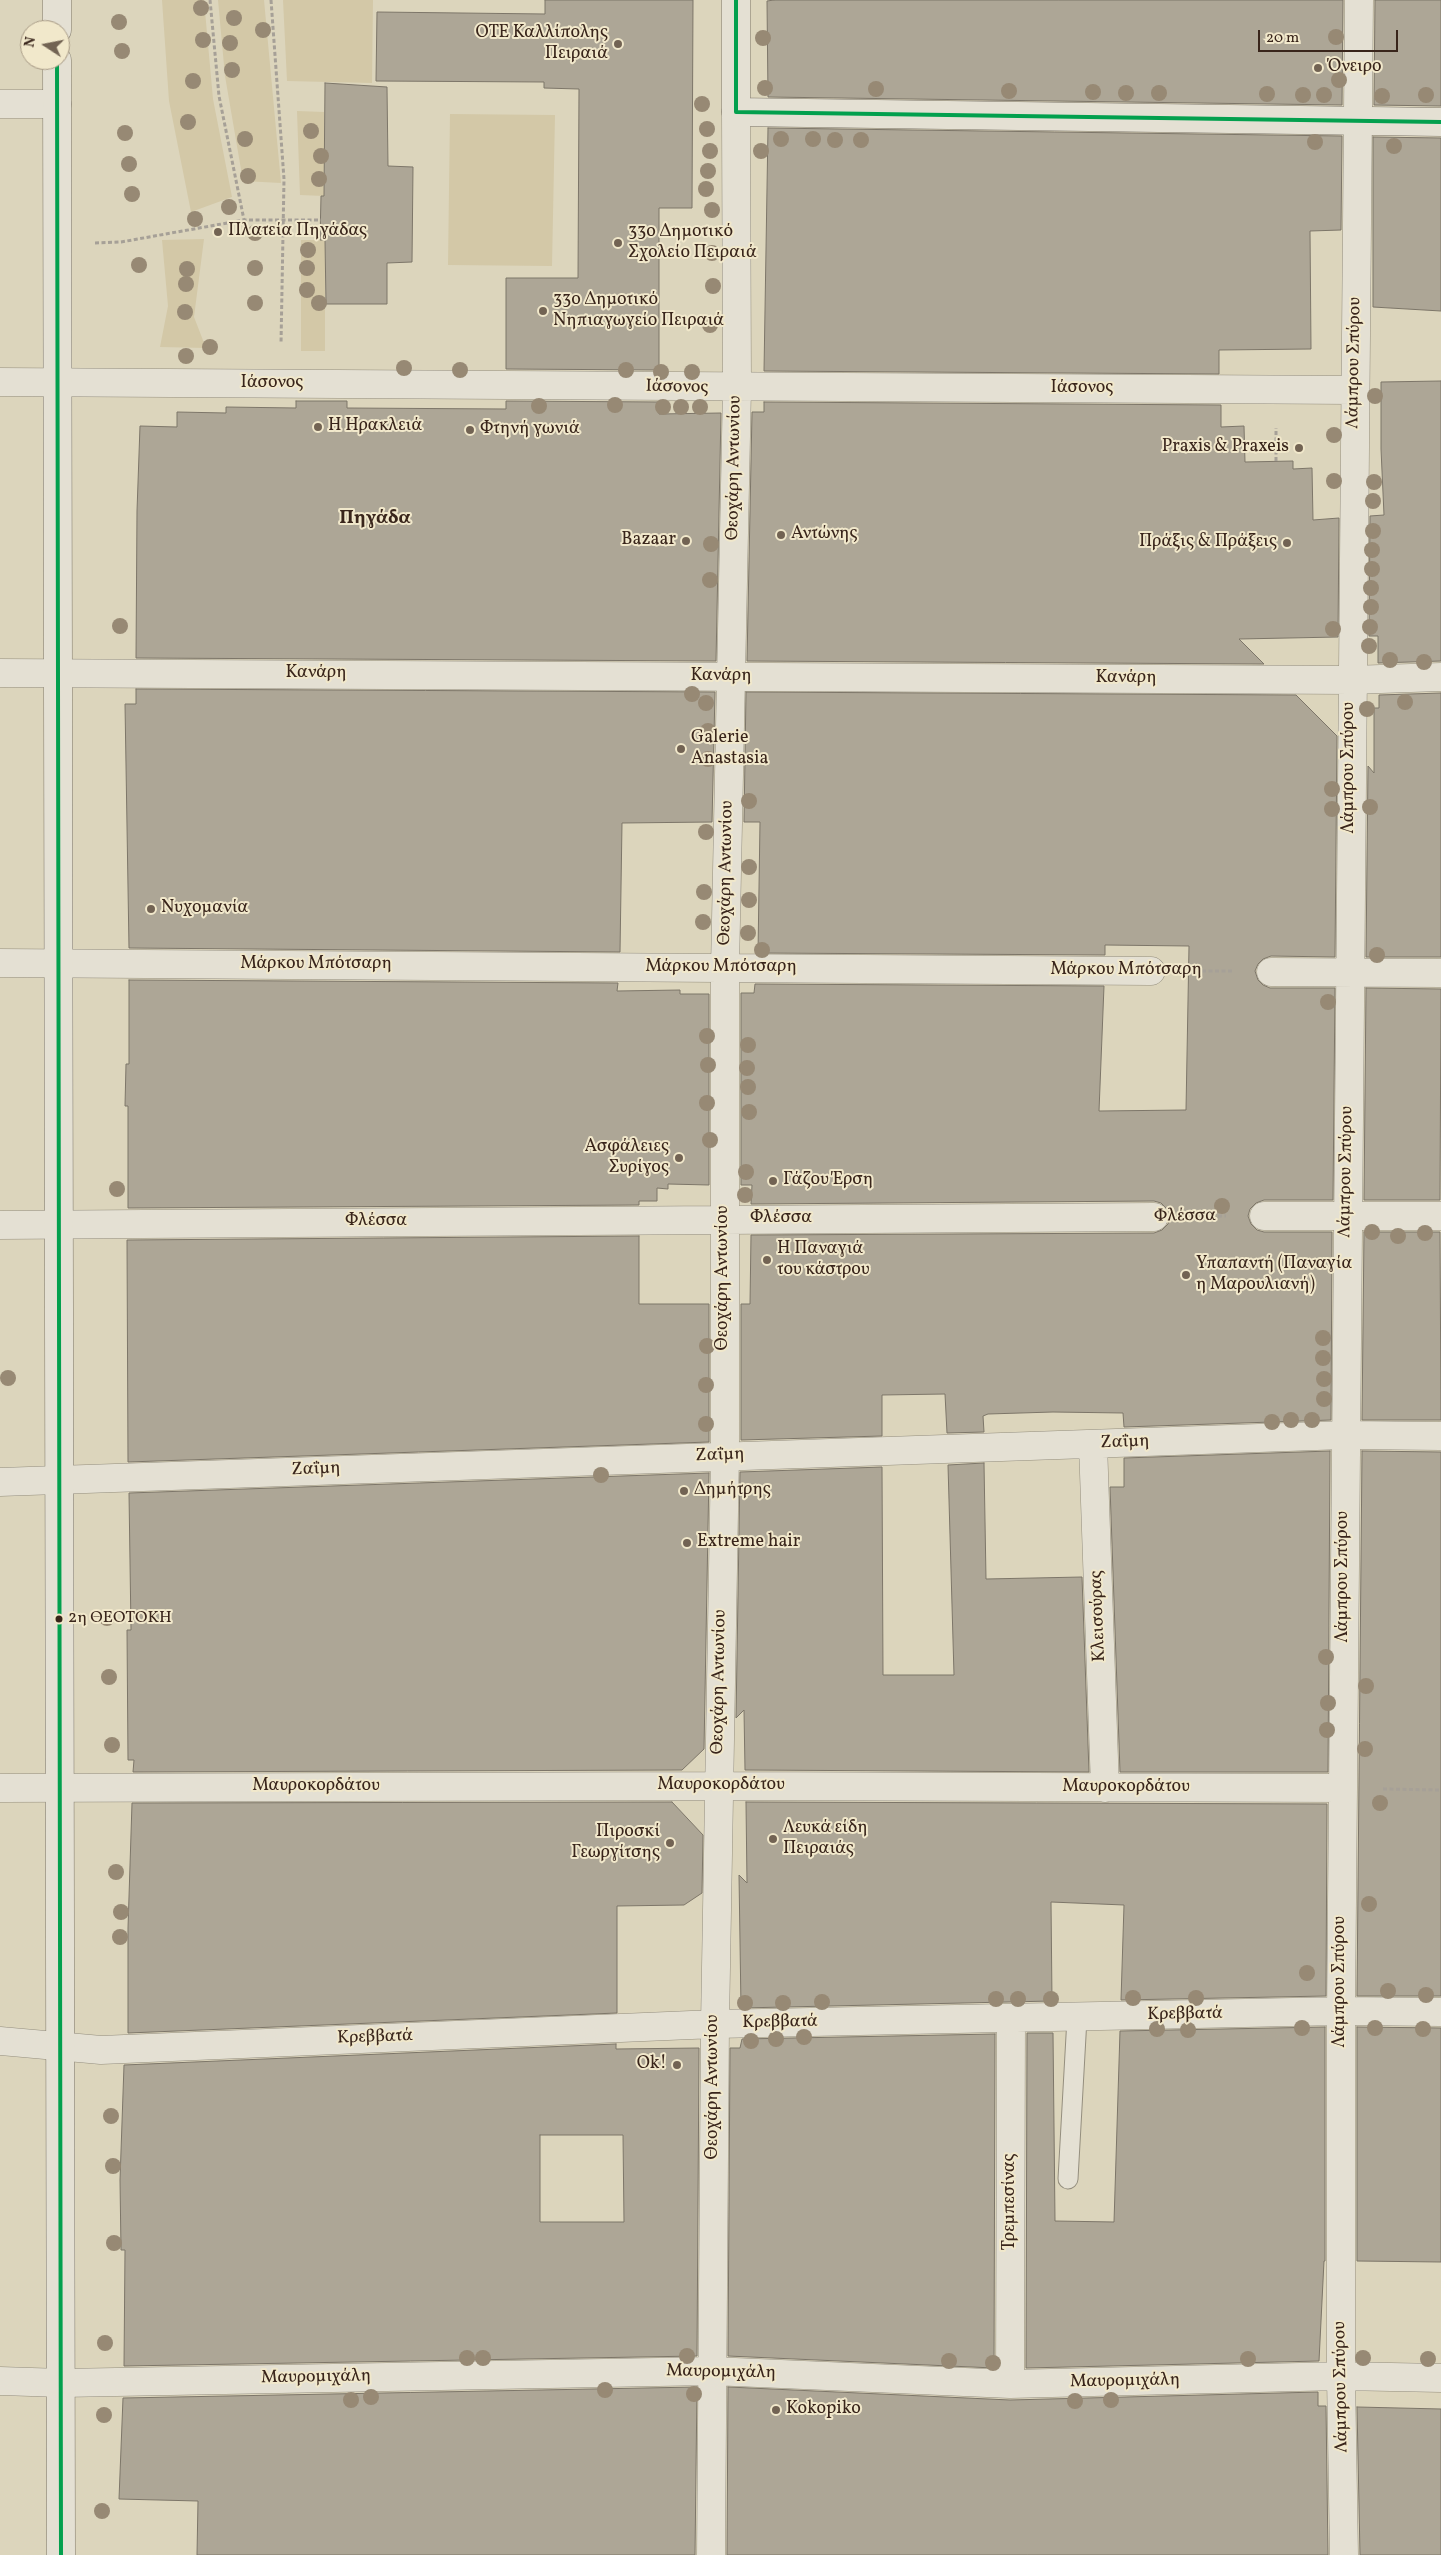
<!DOCTYPE html>
<meta charset="utf-8">
<style>
body{margin:0}
#map{position:relative;width:1441px;height:2555px;overflow:hidden;background:#dcd5bc;font-family:Vollkorn,serif}
canvas{display:block}
.north{position:absolute;left:20px;top:20px;width:50px;height:50px;box-sizing:border-box;background:#f1e8cb;border:1px solid #a79a85;border-radius:50%;rotate:281deg;font-size:14px;font-weight:700;line-height:20px;text-align:center;color:#39251b}
.north::after{content:'';display:block;margin:auto;width:18px;height:22px;background:#726353;clip-path:polygon(50% 0,100% 100%,50% 72%,0 100%)}
.scale{position:absolute;left:1258px;top:30px;width:140px;height:22px;box-sizing:border-box;border:2px solid #39251b;border-top:0;padding-left:6px;font-size:15px;line-height:18px;white-space:nowrap;color:#39251b;-webkit-text-stroke:4px #f1e8cb;paint-order:stroke}
</style>
<div id="map">
<canvas width="1441" height="2555"></canvas>
<div class="north">N</div>
<div class="scale">20 m</div>
</div>
<script>
const context = document.querySelector('canvas').getContext('2d');
context.lineJoin = 'round';
function fill(path, color) { context.fillStyle = color; context.fill(path, 'evenodd'); }
const shape = rows => new Path2D(rows.map(r => 'M' + r).join(''));
function stroke(path, color, width, dash) { context.strokeStyle = color; context.lineWidth = width; context.lineCap = dash ? 'butt' : 'round'; context.setLineDash(dash || []); context.stroke(path); }
function label(font, color, halo, rows, align = 'center') {
  context.font = font + ' Vollkorn,serif'; context.lineWidth = 4; context.setLineDash([]); context.textBaseline = 'middle'; context.strokeStyle = halo; context.fillStyle = color; for (const [text, x, y, turn = 0] of rows) {
    context.save(); context.translate(x, y); context.rotate((+turn || 0) * Math.PI / 180); context.textAlign = isNaN(turn) ? turn : align; if (halo) context.strokeText(text, 0, 0); context.fillText(text, 0, 0); context.restore();
  }
}
fill(shape([
 [162,0,204,0,213,99,232,197,191,212,169,101],
 [218,0,264,0,281,183,243,181,225,76],
 [283,0,373,0,372,83,287,81],
 [297,111,324,112,324,196,300,195],
 [450,114,555,115,552,266,448,265],
 [204,239,194,317,206,348,160,347,168,306,162,240],
 [301,240,325,240,325,351,301,351]
]), '#d3c8a7');
const building = shape([
 [545,0,693,0,692,208,659,208,659,370,506,369,506,278,578,278,579,89,544,88,544,82,376,81,377,12,545,14,545,0],
 [774,0,1343,0,1342,105,768,97,767,1,774,0],
 [1375,0,1441,0,1441,106,1374,105,1375,0],
 [325,83,387,87,388,166,413,167,412,262,387,263,387,304,326,304,325,240,320,240,321,196,324,196,325,83],
 [768,128,1342,136,1341,230,1310,231,1311,349,1219,350,1219,374,764,371,768,128],
 [1373,137,1441,138,1441,311,1373,307,1373,137],
 [1441,381,1441,661,1378,663,1378,636,1369,636,1370,516,1384,515,1381,449,1381,382,1441,381],
 [296,401,347,401,347,408,506,409,506,401,659,402,659,414,721,413,716,661,136,658,137,511,140,426,177,427,177,412,226,413,226,407,296,408,296,401],
 [764,402,1221,405,1221,427,1244,426,1245,462,1293,461,1293,469,1312,468,1313,520,1339,518,1338,637,1239,639,1264,664,747,661,752,412,764,412,764,402],
 [136,689,715,692,712,822,622,823,620,952,129,948,125,704,136,704,136,689],
 [746,692,1296,695,1337,736,1335,957,1271,956,1263,959,1258,964,1255,971,1258,980,1263,985,1270,988,1335,988,1333,1200,1264,1200,1256,1203,1250,1209,1248,1216,1251,1224,1257,1230,1264,1232,1332,1232,1331,1420,1124,1427,1123,1413,1053,1412,988,1414,983,1416,984,1432,947,1433,945,1394,882,1395,882,1436,741,1440,741,1304,750,1304,751,1235,1154,1233,1162,1230,1168,1224,1170,1217,1167,1209,1161,1203,1154,1201,751,1204,752,1185,741,1185,741,993,754,993,755,984,1104,986,1099,1111,1186,1110,1189,946,1105,945,1105,955,758,953,760,822,744,822,746,692],
 [1441,693,1441,957,1366,957,1368,766,1374,773,1374,708,1379,708,1379,695,1441,693],
 [129,980,618,983,617,991,680,990,680,994,709,994,709,1185,668,1184,668,1189,657,1188,657,1201,639,1201,639,1205,128,1208,128,1106,125,1106,126,1064,129,1064,129,980],
 [1366,988,1441,989,1440,1200,1364,1200,1366,988],
 [1364,1232,1440,1232,1441,1420,1362,1420,1364,1232],
 [639,1236,639,1304,709,1304,709,1442,128,1462,127,1240,639,1236],
 [1330,1451,1328,1772,1120,1772,1110,1487,1124,1487,1124,1458,1330,1451],
 [1362,1451,1441,1452,1441,1996,1357,1996,1362,1451],
 [984,1463,986,1579,1082,1577,1089,1772,745,1770,744,1710,736,1718,740,1472,882,1467,883,1675,954,1675,948,1465,984,1463],
 [709,1473,704,1749,682,1770,133,1772,134,1760,128,1760,127,1630,131,1630,129,1493,709,1473],
 [672,1802,703,1835,702,1893,684,1905,617,1906,617,2013,128,2033,128,1928,132,1803,672,1802],
 [746,1802,1327,1804,1326,1996,1121,2000,1124,1905,1051,1902,1052,2001,741,2008,739,1875,747,1883,746,1802],
 [1325,2027,1325,2261,1324,2261,1319,2361,1026,2368,1027,2033,1053,2033,1055,2221,1114,2222,1120,2031,1325,2027],
 [1357,2027,1441,2028,1441,2262,1357,2261,1357,2027],
 [995,2034,994,2368,728,2356,730,2048,740,2048,742,2039,995,2034],
 [616,2044,616,2049,699,2048,697,2356,124,2366,125,2250,121,2250,120,2180,124,2065,616,2044],
 [540,2135,623,2135,624,2222,540,2222,540,2135],
 [697,2387,695,2555,197,2555,198,2501,119,2499,123,2398,697,2387],
 [728,2387,1010,2400,1318,2392,1318,2406,1326,2406,1328,2555,727,2555,728,2387],
 [1357,2407,1441,2409,1441,2555,1360,2555,1357,2407]
]);
fill(building, '#ada696');
stroke(building, '#7d7669', 1);
const lane = shape([
 [1068,2179,1077,2018]
]);
const street = shape([
 [0,104,57,104],
 [0,382,1354,390],
 [0,673,1351,680,1441,677],
 [0,963,1151,971],
 [1271,972,1441,973],
 [1264,1216,1441,1216],
 [0,1225,1154,1217],
 [1093,1444,1105,1788],
 [0,1482,1345,1435,1441,1436],
 [0,1788,718,1786,1342,1788],
 [0,2041,101,2050,715,2024,1341,2011,1441,2012],
 [0,2381,62,2383,712,2371,1010,2384,1341,2376,1441,2378],
 [1010,2384,1011,2019],
 [711,2555,715,2024,725,1455,725,968,737,388,736,112],
 [1344,2555,1341,2376,1341,2011,1359,0]
]);
const secondary = shape([
 [57,0,57,30],
 [736,0,736,112,1441,122],
 [57,60,61,2555]
]);
stroke(lane, '#948e7e', 21);
stroke(street, '#948e7e', 29);
stroke(secondary, '#7d7669', 29);
stroke(shape([
 [210,0,219,96,244,220],
 [271,0,284,179,281,344],
 [95,243,121,242,244,220,321,220],
 [1276,461,1276,428],
 [1189,971,1233,971],
 [1192,1217,1226,1216],
 [1383,1789,1441,1790]
]), '#a6a097', 3, [4, 2.5]);
stroke(lane, '#e4e0d3', 19);
stroke(street, '#e4e0d3', 28);
stroke(secondary, '#e4e0d3', 28);
stroke(shape([
 [736,0,736,112,1441,122],
 [57,60,61,2555]
]), '#03a04e', 4);
context.fillStyle = '#978974';
for (const [x, y] of [
 [201,8],
 [234,18],
 [119,22],
 [263,30],
 [1336,37],
 [763,38],
 [203,40],
 [230,43],
 [122,51],
 [232,70],
 [1339,80],
 [193,81],
 [765,88],
 [876,89],
 [1009,91],
 [1093,92],
 [1126,93],
 [1159,93],
 [1267,94],
 [1303,95],
 [1324,95],
 [1426,95],
 [1382,96],
 [702,104],
 [188,122],
 [707,129],
 [311,131],
 [125,133],
 [245,139],
 [781,139],
 [813,139],
 [835,140],
 [861,140],
 [1315,142],
 [1394,146],
 [710,151],
 [761,151],
 [321,156],
 [129,164],
 [708,171],
 [248,176],
 [319,179],
 [706,189],
 [132,194],
 [229,207],
 [712,210],
 [195,219],
 [255,233],
 [308,250],
 [712,253],
 [139,265],
 [255,268],
 [307,268],
 [187,269],
 [186,284],
 [713,286],
 [307,290],
 [255,303],
 [319,303],
 [185,312],
 [710,325],
 [210,347],
 [186,356],
 [404,368],
 [460,370],
 [626,370],
 [661,372],
 [692,372],
 [1375,396],
 [615,405],
 [539,406],
 [663,407],
 [681,407],
 [700,407],
 [1334,435],
 [1334,481],
 [1374,482],
 [1373,501],
 [1373,531],
 [711,544],
 [1372,550],
 [1372,569],
 [710,580],
 [1371,588],
 [1371,607],
 [120,626],
 [1370,627],
 [1333,629],
 [1369,646],
 [1390,660],
 [1424,662],
 [692,694],
 [1405,702],
 [706,703],
 [1367,709],
 [708,731],
 [708,759],
 [1332,789],
 [749,801],
 [1370,807],
 [1332,809],
 [706,832],
 [749,867],
 [704,892],
 [749,900],
 [703,922],
 [748,933],
 [762,950],
 [1377,955],
 [1328,1002],
 [707,1036],
 [748,1045],
 [708,1065],
 [747,1068],
 [748,1087],
 [707,1103],
 [749,1112],
 [710,1140],
 [746,1172],
 [117,1189],
 [745,1195],
 [1222,1206],
 [1372,1232],
 [1425,1233],
 [1398,1236],
 [1323,1338],
 [707,1346],
 [1323,1358],
 [8,1378],
 [1324,1379],
 [706,1385],
 [1324,1399],
 [1291,1420],
 [1312,1420],
 [1272,1422],
 [706,1424],
 [601,1475],
 [107,1618],
 [1326,1657],
 [109,1677],
 [1366,1686],
 [1328,1703],
 [1327,1730],
 [112,1745],
 [1365,1749],
 [1380,1803],
 [116,1872],
 [1369,1904],
 [121,1912],
 [120,1937],
 [1307,1973],
 [1388,1991],
 [1426,1995],
 [1133,1998],
 [1196,1998],
 [996,1999],
 [1018,1999],
 [1051,1999],
 [822,2002],
 [745,2003],
 [783,2003],
 [1302,2028],
 [1375,2028],
 [1157,2029],
 [1423,2029],
 [1188,2030],
 [804,2037],
 [776,2039],
 [751,2041],
 [111,2116],
 [113,2166],
 [114,2243],
 [105,2343],
 [687,2356],
 [467,2358],
 [483,2358],
 [1363,2358],
 [1248,2359],
 [1428,2359],
 [949,2361],
 [993,2363],
 [605,2390],
 [694,2394],
 [371,2397],
 [351,2400],
 [1111,2400],
 [1075,2401],
 [104,2415],
 [102,2511]
]) { context.beginPath(); context.arc(x, y, 8, 0, 2 * Math.PI); context.fill(); }
for (const [x, y, r, color] of [
 [618,44,5,"#726353"],
 [1318,68,5,"#726353"],
 [218,232,5,"#726353"],
 [618,243,5,"#726353"],
 [543,311,5,"#726353"],
 [318,427,5,"#726353"],
 [470,430,5,"#726353"],
 [1299,448,5,"#726353"],
 [781,535,5,"#726353"],
 [686,541,5,"#726353"],
 [1287,543,5,"#726353"],
 [681,749,5,"#726353"],
 [151,909,5,"#726353"],
 [679,1158,5,"#726353"],
 [773,1181,5,"#726353"],
 [767,1260,5,"#726353"],
 [1186,1275,5,"#726353"],
 [684,1491,5,"#726353"],
 [687,1543,5,"#726353"],
 [59,1619,4.5,"#39251b"],
 [773,1839,5,"#726353"],
 [670,1843,5,"#726353"],
 [677,2065,5,"#726353"],
 [776,2410,5,"#726353"]
]) { const dot = new Path2D(); dot.arc(x, y, r, 0, 2 * Math.PI); context.fillStyle = color; context.fill(dot); stroke(dot, '#f1e8cb', 2); }
label('17px', '#39251b', '#f1e8cb', [
 ["2η ΘΕΟΤΟΚΗ",68,1619]
], 'left');
label('18px', '#39251b', '#f1e8cb', [
 ["ΟΤΕ Καλλίπολης",608,34,"right"],
 ["Πειραιά",608,55,"right"],
 ["Όνειρο",1328,68],
 ["Πλατεία Πηγάδας",228,232],
 ["33ο Δημοτικό",628,233],
 ["Σχολείο Πειραιά",628,254],
 ["33ο Δημοτικό",553,301],
 ["Νηπιαγωγείο Πειραιά",553,322],
 ["Η Ηρακλειά",328,427],
 ["Φτηνή γωνιά",480,430],
 ["Praxis & Praxeis",1289,448,"right"],
 ["Αντώνης",791,535],
 ["Bazaar",676,541,"right"],
 ["Πράξις & Πράξεις",1277,543,"right"],
 ["Galerie",691,739],
 ["Anastasia",691,760],
 ["Νυχομανία",161,909],
 ["Ασφάλειες",669,1148,"right"],
 ["Συρίγος",669,1169,"right"],
 ["Γάζου Έρση",783,1181],
 ["Η Παναγιά",777,1250],
 ["του κάστρου",777,1271],
 ["Υπαπαντή (Παναγία",1196,1265],
 ["η Μαρουλιανή)",1196,1286],
 ["Δημήτρης",694,1491],
 ["Extreme hair",697,1543],
 ["Λευκά είδη",783,1829],
 ["Πειραιάς",783,1850],
 ["Πιροσκί",660,1833,"right"],
 ["Γεωργίτσης",660,1854,"right"],
 ["Ok!",667,2065,"right"],
 ["Kokopiko",786,2410]
], 'left');
label('18px', '#39251b', '#f1e8cb', [
 ["Λάμπρου Σπύρου",1355,363,-89],
 ["Ιάσονος",272,384],
 ["Ιάσονος",677,388,1],
 ["Ιάσονος",1082,389],
 ["Θεοχάρη Αντωνίου",735,468,-89],
 ["Κανάρη",316,674],
 ["Κανάρη",721,677],
 ["Κανάρη",1126,679],
 ["Λάμπρου Σπύρου",1350,768,-90],
 ["Θεοχάρη Αντωνίου",727,873,-89],
 ["Μάρκου Μπότσαρη",316,965],
 ["Μάρκου Μπότσαρη",721,968],
 ["Μάρκου Μπότσαρη",1126,971],
 ["Λάμπρου Σπύρου",1347,1172,-89],
 ["Φλέσσα",1185,1217,-1],
 ["Φλέσσα",781,1219],
 ["Φλέσσα",376,1222],
 ["Θεοχάρη Αντωνίου",724,1278,-90],
 ["Ζαΐμη",1125,1443,-2],
 ["Ζαΐμη",720,1456,-2],
 ["Ζαΐμη",316,1470,-2],
 ["Λάμπρου Σπύρου",1344,1577,-90],
 ["Κλεισούρας",1099,1616,-92],
 ["Θεοχάρη Αντωνίου",720,1682,-89],
 ["Μαυροκορδάτου",721,1786],
 ["Μαυροκορδάτου",316,1787],
 ["Μαυροκορδάτου",1126,1788],
 ["Λάμπρου Σπύρου",1341,1982,-90],
 ["Κρεββατά",1185,2015,-1],
 ["Κρεββατά",780,2023,-1],
 ["Κρεββατά",375,2038,-2],
 ["Θεοχάρη Αντωνίου",714,2087,-90],
 ["Τρεμπεσίνας",1011,2202,-90],
 ["Μαυρομιχάλη",721,2373,1],
 ["Μαυρομιχάλη",316,2378,-1],
 ["Μαυρομιχάλη",1125,2382,-1],
 ["Λάμπρου Σπύρου",1342,2387,-91]
]);
label('bold 19px', '#39251b', '#f1e8cb', [
 ["Πηγάδα",375,520]
]);
</script>
